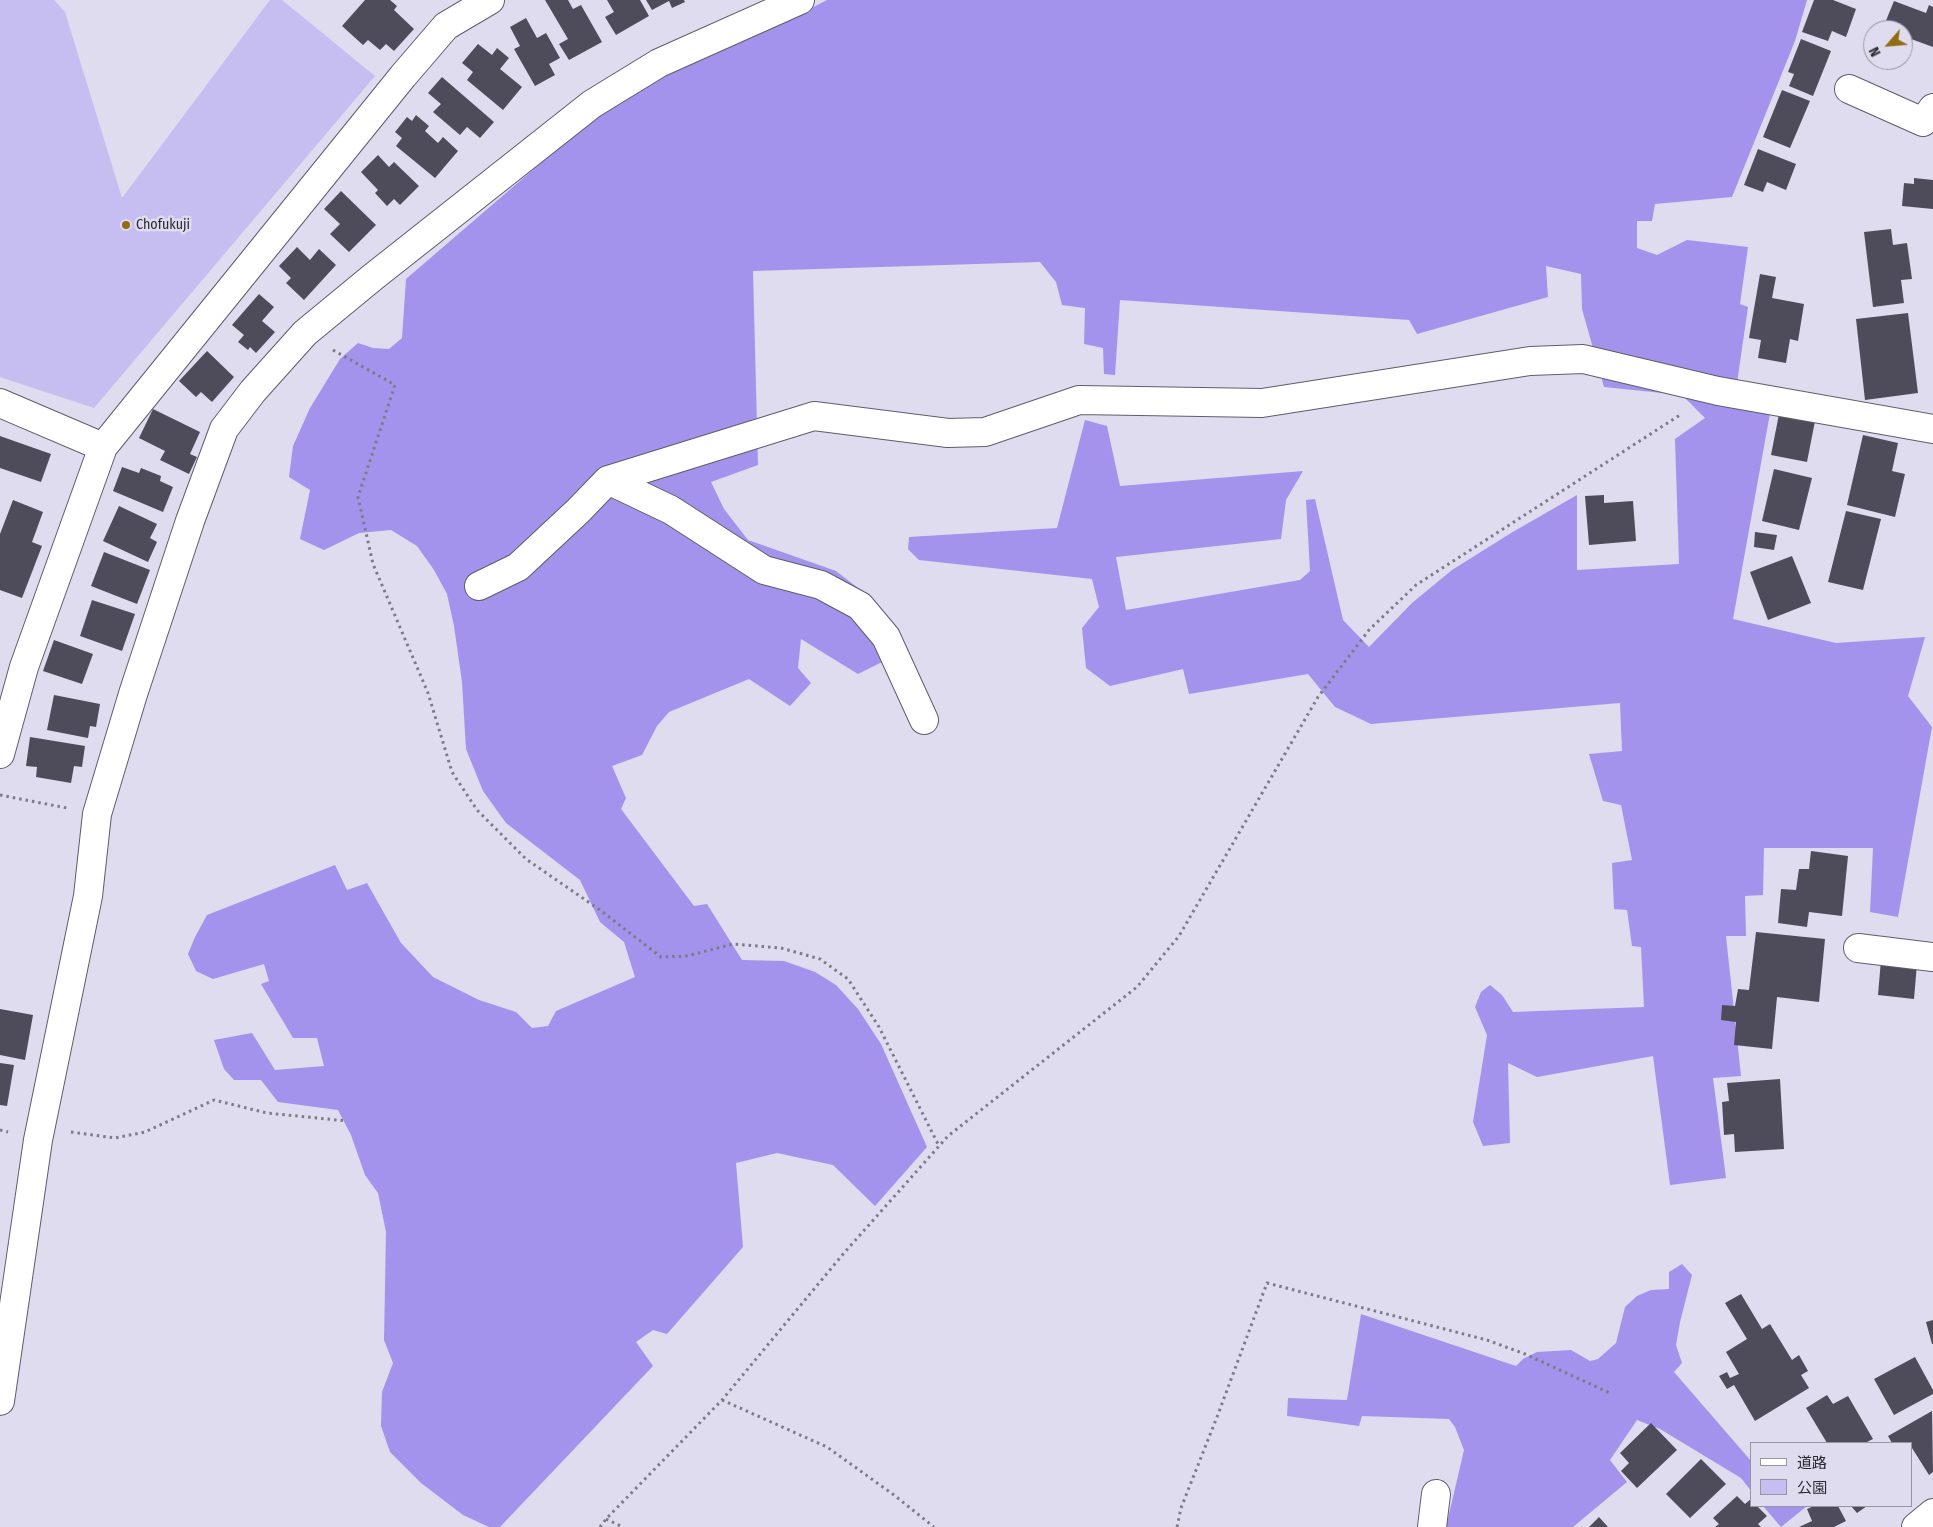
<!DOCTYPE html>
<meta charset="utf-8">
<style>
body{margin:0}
#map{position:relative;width:1933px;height:1527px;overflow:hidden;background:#dedcee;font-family:"Fira Sans Condensed","Noto Sans JP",sans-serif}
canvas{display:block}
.legend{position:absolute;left:1750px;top:1442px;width:162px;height:65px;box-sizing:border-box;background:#dedcee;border:1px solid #9695a2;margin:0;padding:6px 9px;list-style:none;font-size:15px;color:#2b2a31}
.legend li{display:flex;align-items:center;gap:10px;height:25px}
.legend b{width:25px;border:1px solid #9695a2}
.north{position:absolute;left:1863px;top:20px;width:50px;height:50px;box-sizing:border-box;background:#dedcee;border:1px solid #9695a2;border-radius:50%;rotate:243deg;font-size:14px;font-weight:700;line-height:20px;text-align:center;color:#2b2a31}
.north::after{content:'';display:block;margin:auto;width:18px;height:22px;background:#926b13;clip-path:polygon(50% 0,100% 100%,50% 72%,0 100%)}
</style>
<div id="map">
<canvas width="1933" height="1527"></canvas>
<ul class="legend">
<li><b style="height:6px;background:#fff"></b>道路</li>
<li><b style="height:14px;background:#c6bef1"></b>公園</li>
</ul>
<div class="north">N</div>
</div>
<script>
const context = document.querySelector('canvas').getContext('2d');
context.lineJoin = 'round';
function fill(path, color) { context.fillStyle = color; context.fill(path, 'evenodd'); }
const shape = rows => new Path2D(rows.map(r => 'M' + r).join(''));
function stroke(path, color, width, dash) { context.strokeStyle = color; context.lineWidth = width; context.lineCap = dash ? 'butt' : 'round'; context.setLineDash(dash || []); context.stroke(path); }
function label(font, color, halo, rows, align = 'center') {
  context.font = font + ' "Fira Sans Condensed",sans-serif'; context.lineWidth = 5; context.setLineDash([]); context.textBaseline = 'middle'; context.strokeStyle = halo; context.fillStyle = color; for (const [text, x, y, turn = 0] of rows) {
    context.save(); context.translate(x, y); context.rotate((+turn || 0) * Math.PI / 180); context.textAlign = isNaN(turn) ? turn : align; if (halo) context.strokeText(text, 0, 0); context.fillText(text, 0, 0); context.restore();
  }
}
fill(shape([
 [0,0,54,0,65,12,122,198,270,0,282,0,375,76,94,408,0,377]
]), '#c6bef1');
fill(shape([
 [827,0,1807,0,1795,41,1732,197,1655,204,1652,221,1637,221,1637,248,1657,255,1687,240,1748,247,1740,304,1748,307,1737,383,1774,391,1733,619,1836,643,1925,637,1908,696,1932,727,1898,917,1870,912,1873,848,1764,848,1763,895,1745,896,1746,936,1726,936,1741,1076,1713,1078,1726,1178,1670,1185,1653,1056,1537,1077,1508,1063,1510,1143,1483,1146,1473,1122,1487,1035,1475,1007,1481,992,1490,985,1502,995,1513,1012,1644,1007,1641,947,1632,946,1627,910,1614,909,1612,863,1632,860,1621,805,1603,801,1589,754,1622,751,1620,703,1371,724,1335,707,1308,674,1189,694,1183,669,1110,686,1086,668,1082,628,1099,607,1092,579,919,560,908,549,909,537,1057,528,1085,420,1107,426,1120,486,1303,471,1286,500,1281,539,1116,557,1126,610,1300,580,1310,571,1306,500,1315,499,1343,620,1369,647,1412,603,1452,570,1511,533,1577,495,1577,570,1679,564,1675,439,1705,418,1682,395,1604,387,1582,309,1581,274,1546,266,1548,297,1417,334,1409,320,1120,300,1115,375,1104,374,1103,348,1084,344,1085,308,1062,305,1056,282,1040,262,753,271,758,465,711,482,724,509,748,540,836,571,875,601,900,653,858,674,801,639,798,668,811,683,790,706,749,679,669,712,657,726,642,755,612,766,626,798,621,809,694,906,707,904,742,960,784,961,815,972,836,985,858,1009,881,1044,927,1147,875,1206,833,1165,777,1153,736,1163,743,1247,667,1334,653,1330,636,1342,653,1366,500,1527,489,1527,463,1515,421,1483,390,1452,381,1426,382,1392,393,1363,384,1340,386,1232,378,1193,365,1175,351,1135,338,1110,278,1102,261,1080,234,1080,224,1069,214,1040,252,1033,275,1070,324,1066,317,1038,293,1038,261,984,269,981,264,964,213,979,196,971,188,954,195,937,207,915,335,865,347,890,367,883,401,943,433,977,479,1000,516,1012,532,1028,548,1026,556,1011,635,977,624,942,600,922,580,880,506,823,483,791,466,749,462,682,454,626,447,594,434,570,417,546,391,530,359,533,324,550,300,539,310,490,289,477,293,446,310,408,340,359,358,343,373,348,389,349,402,338,406,279,578,131,647,81,800,14],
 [1682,1264,1692,1275,1680,1322,1676,1345,1682,1363,1674,1372,1752,1462,1752,1492,1741,1478,1660,1429,1637,1420,1610,1460,1627,1482,1573,1527,1446,1527,1464,1450,1455,1427,1449,1419,1362,1416,1359,1426,1287,1416,1288,1398,1347,1400,1361,1314,1516,1366,1523,1359,1537,1352,1571,1350,1590,1361,1598,1359,1616,1343,1625,1307,1637,1296,1651,1290,1669,1289,1669,1272],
 [1763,1506,1807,1506,1781,1527]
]), '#a493ec');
fill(shape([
 [365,0,390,0,397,6,394,10,414,29,394,51,386,44,380,50,368,40,363,45,342,26],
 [545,0,568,0,573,9,581,5,602,42,569,60,559,44,568,39],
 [607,0,640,0,649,16,616,35,605,17,614,12],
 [646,0,684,0,685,2,672,8,669,1,652,10],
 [1814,0,1833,0,1856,9,1846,37,1832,31,1828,41,1802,32],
 [1894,1,1926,13,1929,5,1933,7,1933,47,1903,36,1903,30,1883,28],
 [526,18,537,38,546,33,560,58,549,64,555,75,535,86,514,49,520,46,510,27],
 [1801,39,1831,51,1813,96,1789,86,1794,74,1788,72],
 [478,44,492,55,497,48,509,58,500,69,522,87,503,110,467,80,473,72,462,63],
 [442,77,494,122,480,138,467,127,460,135,433,112,441,104,428,93],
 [1782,90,1810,101,1790,148,1763,137],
 [416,115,429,126,425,131,438,143,443,137,458,151,435,178,396,146,402,138,395,132,407,117,412,121],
 [1758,149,1796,164,1786,190,1767,182,1763,192,1744,185],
 [378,155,389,167,394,162,419,186,400,205,394,199,387,206,375,193,378,190,361,172],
 [1914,178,1933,180,1933,209,1902,206,1904,183,1914,184],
 [341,191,376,225,349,252,330,234,340,224,324,209],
 [1891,229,1893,245,1907,243,1912,279,1901,280,1904,303,1873,307,1864,232],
 [297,247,310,260,319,249,336,265,304,300,286,283,291,278,279,266],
 [1760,274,1776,277,1772,298,1804,304,1798,341,1790,339,1786,363,1758,358,1761,340,1749,338],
 [259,294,274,307,262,321,275,332,256,353,250,347,248,350,238,342,244,335,232,325],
 [1908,313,1918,393,1865,400,1856,319],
 [207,351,234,377,212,402,201,392,196,397,179,381],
 [153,409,200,432,190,454,197,457,189,474,160,460,165,451,139,438],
 [1779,414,1815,421,1807,462,1771,455],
 [1863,435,1898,443,1892,471,1905,474,1895,517,1847,505],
 [0,436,51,454,41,482,0,468],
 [122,467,139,473,141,468,161,476,160,481,173,487,163,512,113,491],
 [1774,469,1812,478,1799,530,1762,521],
 [1604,495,1604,503,1633,501,1636,541,1589,545,1585,496],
 [13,500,43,512,32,542,42,546,22,598,0,590,0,534],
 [119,506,157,524,150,538,157,542,148,562,103,541],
 [1846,511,1881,519,1863,590,1828,582],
 [1755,532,1777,535,1774,550,1754,547],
 [104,552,150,570,137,604,91,586],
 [1792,556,1811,603,1768,620,1750,572],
 [92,600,135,614,122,651,80,636],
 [54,640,93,654,82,684,43,671],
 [54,695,100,704,96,727,90,726,88,738,47,730],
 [30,737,85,746,82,767,74,766,71,783,36,777,37,767,26,766],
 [1811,851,1848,856,1842,916,1809,912,1807,927,1778,923,1781,889,1796,890,1799,869,1809,869],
 [1756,932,1825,939,1819,1002,1777,997,1772,1049,1734,1045,1736,1022,1721,1020,1722,1005,1735,1006,1738,989,1749,990],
 [1881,960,1917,964,1914,999,1878,995],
 [0,1009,33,1015,25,1060,0,1055],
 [0,1063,14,1065,7,1106,0,1105],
 [1780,1079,1784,1149,1735,1152,1734,1134,1724,1135,1722,1102,1729,1101,1727,1083],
 [1741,1294,1762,1329,1770,1324,1792,1360,1799,1355,1808,1371,1801,1375,1809,1388,1755,1421,1734,1385,1727,1389,1719,1376,1727,1372,1730,1378,1739,1374,1726,1352,1747,1339,1725,1303],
 [1933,1320,1933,1344,1932,1344,1926,1322],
 [1915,1357,1933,1390,1933,1394,1894,1415,1874,1379],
 [1827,1395,1833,1404,1848,1396,1873,1439,1865,1443,1827,1443,1806,1408],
 [1932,1411,1933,1472,1929,1475,1912,1448,1912,1443,1892,1443,1888,1436],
 [1651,1423,1677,1450,1637,1488,1621,1471,1629,1463,1620,1453],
 [1701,1459,1726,1484,1690,1518,1666,1494],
 [1737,1496,1745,1504,1752,1498,1752,1506,1757,1506,1767,1516,1758,1524,1761,1527,1715,1527,1719,1524,1713,1518],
 [1814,1506,1838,1506,1846,1521,1834,1527,1799,1527,1812,1521,1807,1509],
 [1851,1506,1867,1506,1857,1513],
 [1599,1517,1608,1527,1589,1527]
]), '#4e4c5b');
const minor = shape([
 [1849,89,1923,122,1933,108],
 [0,403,103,447],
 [608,480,814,416,948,433,985,432,1079,400,1262,403,1530,361,1583,359,1718,391,1933,429],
 [479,586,518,567,578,511,608,480,671,510,764,570,821,585,860,606,886,637,924,720],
 [0,754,24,667,103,447,403,76,446,26,490,0],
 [1858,948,1933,957],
 [0,1401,38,1140,88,896,97,814,133,694,190,521,224,429,253,391,305,333,373,277,592,104,659,63,800,0],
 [1432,1527,1436,1494],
 [1916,1527,1933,1513]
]);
stroke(minor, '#5f5d6c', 30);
stroke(shape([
 [333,350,395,385,358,497,373,564,428,693,452,772,477,810,526,859,600,910,661,957,687,956,733,944,781,948,820,959,848,979,879,1027,939,1146],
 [0,795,67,808],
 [0,1130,8,1132],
 [71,1132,115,1138,145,1132,214,1100,267,1113,347,1121],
 [722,1400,827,1447,894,1495,934,1527],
 [606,1519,623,1527],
 [600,1527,606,1519,722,1400,844,1253,948,1136,1137,987,1179,936,1318,697,1369,630,1416,585,1680,415],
 [1177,1527,1181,1508,1217,1417,1267,1283,1487,1340,1525,1354,1610,1393]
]), '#7c7b87', 3, [2.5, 4]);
stroke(minor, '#fff', 28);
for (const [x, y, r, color] of [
 [126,225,5,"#926b13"]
]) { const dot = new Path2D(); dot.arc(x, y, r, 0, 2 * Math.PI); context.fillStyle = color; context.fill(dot); stroke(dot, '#dedcee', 2); }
label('14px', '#2b2a31', '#dedcee', [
 ["Chofukuji",136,225]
], 'left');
</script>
